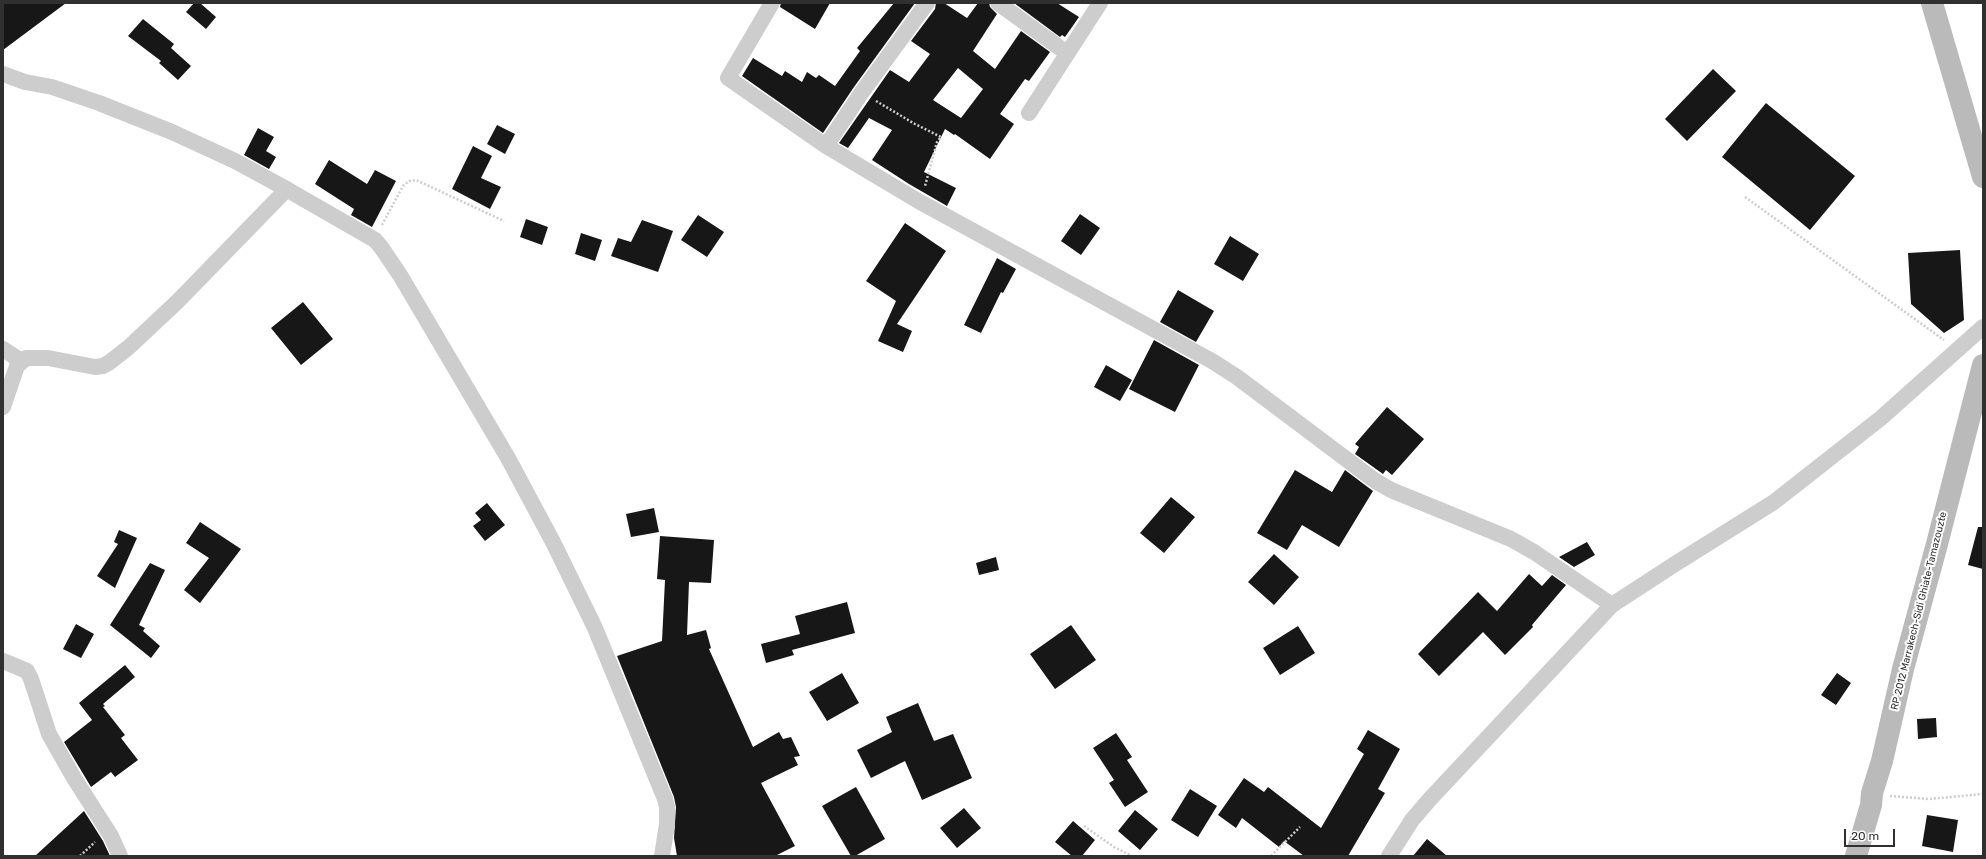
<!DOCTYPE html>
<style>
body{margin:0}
#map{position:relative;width:1986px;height:859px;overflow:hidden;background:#fff;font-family:Rubik,sans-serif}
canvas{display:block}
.frame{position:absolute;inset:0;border:4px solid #303030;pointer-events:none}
.scale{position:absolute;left:1844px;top:829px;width:51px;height:18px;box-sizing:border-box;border:2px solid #303030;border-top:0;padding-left:5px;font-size:12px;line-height:14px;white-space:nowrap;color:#303030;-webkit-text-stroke:3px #fff;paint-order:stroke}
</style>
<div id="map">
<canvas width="1986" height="859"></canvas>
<div class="frame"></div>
<div class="scale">20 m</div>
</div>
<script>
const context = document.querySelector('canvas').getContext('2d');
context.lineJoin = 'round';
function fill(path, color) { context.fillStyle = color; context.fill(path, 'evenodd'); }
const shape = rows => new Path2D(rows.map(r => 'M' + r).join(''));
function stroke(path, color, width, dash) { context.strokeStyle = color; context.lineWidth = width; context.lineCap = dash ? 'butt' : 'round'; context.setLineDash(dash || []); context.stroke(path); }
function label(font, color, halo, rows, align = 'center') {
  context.font = font + ' Rubik,sans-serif'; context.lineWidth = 4; context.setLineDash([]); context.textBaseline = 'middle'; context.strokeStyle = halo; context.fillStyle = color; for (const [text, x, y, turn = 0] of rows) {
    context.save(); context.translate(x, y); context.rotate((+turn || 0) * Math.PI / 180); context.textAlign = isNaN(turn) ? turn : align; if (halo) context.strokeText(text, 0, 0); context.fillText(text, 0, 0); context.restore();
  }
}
fill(shape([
 [3,3,66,3,3,50],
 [194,3,200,3,216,17,206,29,186,12],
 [781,3,830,3,815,29,780,7],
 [894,3,915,3,854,87,823,133,742,76,753,58,782,76,785,71,802,82,807,72,816,78,819,75,835,86,860,51,857,48],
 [936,3,944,3,967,18,978,3,989,3,990,7,997,14,973,51,995,69,1021,31,1050,52,1029,81,1025,79,1000,114,1014,124,990,159,955,134,954,135,945,129,924,172,956,188,947,206,909,184,872,160,892,130,869,118,848,148,839,143,890,70,909,82,930,54,911,41,935,9],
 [958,68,983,89,961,118,933,100],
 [1014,3,1057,3,1079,17,1065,37,1062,35,1060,37],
 [143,19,174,44,171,48,191,66,178,80,159,63,161,61,128,36],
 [1713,69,1736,91,1687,141,1665,119],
 [1766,103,1855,176,1810,230,1722,157],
 [497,125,515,134,505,154,487,144],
 [258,128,274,137,266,151,276,157,269,169,244,155],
 [473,146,492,156,481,178,501,187,490,209,452,189],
 [329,160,367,184,375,170,396,181,372,227,351,215,354,209,315,184],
 [1080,214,1100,228,1081,255,1061,241],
 [698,215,724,232,707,257,681,240],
 [526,219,548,227,542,245,520,237],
 [642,220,673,231,658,272,611,256,618,238,631,242],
 [905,223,946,251,897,324,912,331,903,352,878,341,896,301,866,281],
 [581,233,602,240,595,261,575,254],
 [1230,236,1259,254,1243,281,1214,264],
 [1960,250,1964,320,1944,333,1911,304,1908,253],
 [997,258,1016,269,1003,293,1001,292,981,333,964,325],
 [1178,290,1214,311,1196,342,1160,322],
 [303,302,333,339,301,365,271,328],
 [1154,340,1199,365,1175,412,1129,389],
 [1106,365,1132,380,1120,401,1094,387],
 [1387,407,1424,439,1392,475,1386,470,1383,474,1355,454,1359,447,1355,444],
 [1295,470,1332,492,1345,470,1373,491,1339,547,1302,525,1287,550,1257,533],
 [1171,497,1195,517,1164,553,1140,533],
 [487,503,505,525,485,541,473,526,481,520,475,513],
 [654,508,659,532,631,537,626,514],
 [200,522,241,549,200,603,184,590,209,558,186,543],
 [1978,527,1983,527,1983,569,1968,565],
 [119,530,137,538,115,588,97,576,118,544,114,542],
 [660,536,714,540,711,583,689,582,687,635,706,630,711,648,709,649,753,747,779,732,783,739,791,737,800,756,794,757,798,765,761,783,795,846,775,856,677,856,674,838,676,807,674,797,617,656,662,641,665,580,657,579],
 [1587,542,1595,555,1574,567,1559,557],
 [1274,554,1299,577,1274,605,1248,582],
 [996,557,999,570,979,575,976,563],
 [150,563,165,570,139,625,145,628,143,631,160,646,151,658,110,625],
 [1529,574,1542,586,1552,575,1566,585,1532,625,1533,627,1505,655,1483,632,1439,676,1418,654,1478,592,1497,611],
 [847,602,855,633,792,650,794,655,766,663,761,644,800,634,795,616],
 [76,624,94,634,81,658,63,649],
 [1071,625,1096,660,1055,689,1030,654],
 [1298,626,1315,653,1280,675,1263,648],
 [125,665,135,677,103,704,105,706,103,707,125,735,121,738,138,760,115,777,111,772,91,787,64,742,92,720,79,703],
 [842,673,859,703,827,721,809,692],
 [1837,673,1851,683,1836,705,1821,695],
 [918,703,934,741,953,734,972,778,922,800,905,761,871,778,857,750,892,732,886,717],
 [1936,718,1937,737,1918,739,1917,719],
 [1368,730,1400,749,1378,789,1385,793,1348,856,1304,856,1284,841,1279,847,1242,818,1236,828,1218,815,1244,778,1264,792,1268,787,1321,828,1364,754,1357,749],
 [1116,733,1132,757,1127,760,1148,792,1125,807,1109,783,1114,780,1093,748],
 [856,787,885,839,855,856,851,856,822,806],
 [1190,789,1217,806,1198,837,1171,820],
 [964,808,981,828,957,848,940,828],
 [1135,810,1158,829,1140,850,1118,831],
 [84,811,103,841,110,856,35,856],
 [1927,815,1958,820,1953,852,1922,846],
 [1073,821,1095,840,1082,856,1072,856,1055,842],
 [1427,839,1447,856,1413,856]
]), '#171717');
stroke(shape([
 [876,101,915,124,941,137,937,142,925,186],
 [1745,197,1944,340],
 [382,225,403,186,409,181,416,180,504,221],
 [1890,796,1929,799,1983,794],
 [1084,826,1114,847,1132,856],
 [80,856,95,842],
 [1271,856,1300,827]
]), '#cdcdcd', 2.5, [2, 2]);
stroke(shape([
 [772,3,728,78,826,146,920,202,1212,361,1237,377,1374,480,1391,490,1511,539,1534,552,1612,605],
 [998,3,1067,53],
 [3,74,25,82,52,87,99,103,172,132,235,161,281,186,375,240,381,247,400,275,508,458,554,544,595,628,665,799,667,807,667,824,662,856],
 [1029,113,1100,3],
 [826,146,862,92,927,3],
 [3,349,21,361],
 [3,407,17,366,26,358,48,358,95,367,103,366,110,362,129,347,178,301,287,189],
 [3,661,27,671,31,679,49,734,74,778,111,836,120,856],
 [1389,856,1412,820,1430,799,1612,605,1675,564,1774,502,1881,418,1983,327]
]), '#cdcdcd', 16);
stroke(shape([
 [1932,3,1983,177],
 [1856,856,1871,805,1872,793,1882,761,1903,669,1937,544,1983,365]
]), '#bababa', 22);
label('10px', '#303030', '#fff', [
 ["RP 2012 Marrakech-Sidi Ghiate-Tamazouzte",1919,611,-76]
]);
</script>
